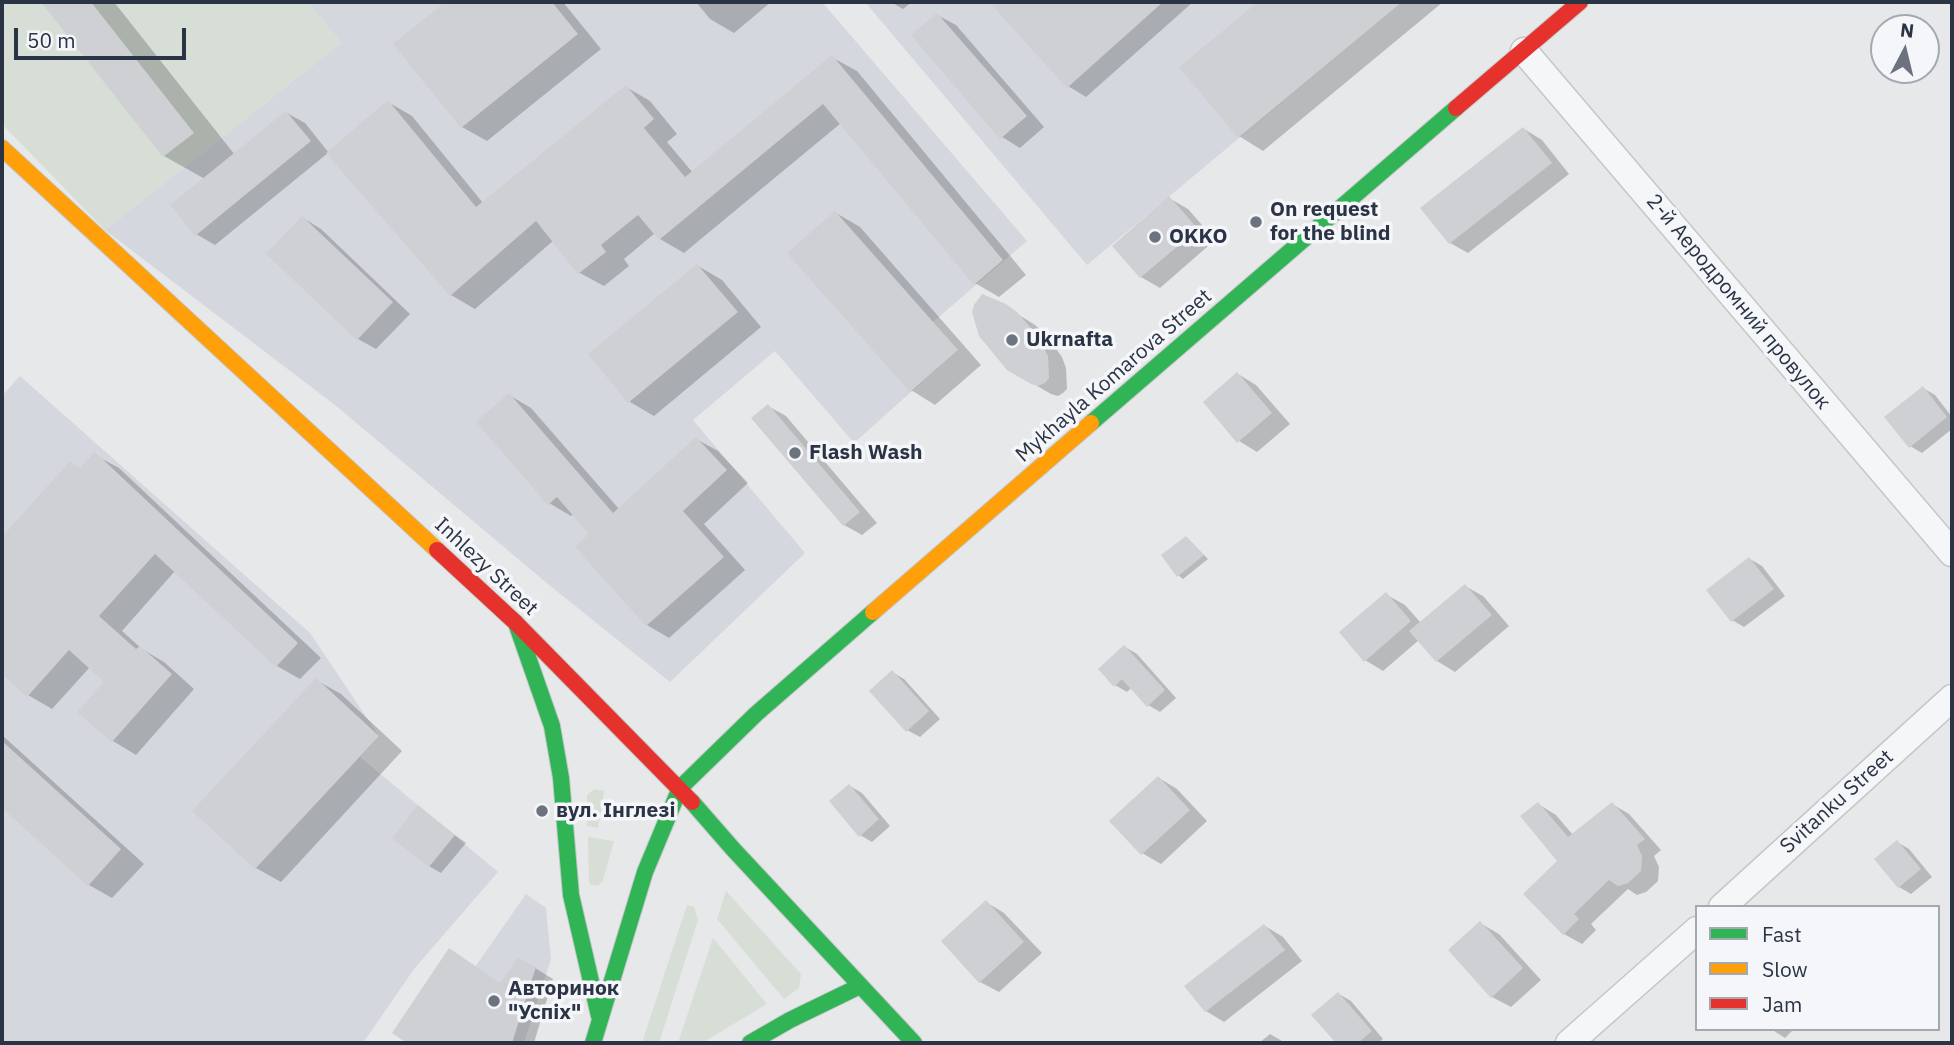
<!DOCTYPE html>
<meta charset="utf-8">
<style>
body{margin:0}
#map{position:relative;width:1954px;height:1045px;overflow:hidden;background:#e6e8ea;font-family:"IBM Plex Sans",sans-serif}
canvas{display:block}
.frame{position:absolute;inset:0;border:4px solid #2b3445;pointer-events:none}
.legend{position:absolute;left:1695px;top:905px;width:245px;height:126px;box-sizing:border-box;background:#f4f6f9;border:2px solid #a4a8b1;margin:0;padding:9px 12px;list-style:none;font-size:21px;color:#2b3445}
.legend li{display:flex;align-items:center;gap:14px;height:35px}
.legend b{width:35px;border:2px solid #a4a8b1}
.north{position:absolute;left:1870px;top:14px;width:70px;height:70px;box-sizing:border-box;background:#f4f6f9;border:2px solid #a4a8b1;border-radius:50%;rotate:7deg;font-size:19px;font-weight:700;line-height:28px;text-align:center;color:#2b3445}
.north::after{content:'';display:block;margin:auto;width:24px;height:32px;background:#6c737f;clip-path:polygon(50% 0,100% 100%,50% 72%,0 100%)}
.scale{position:absolute;left:14px;top:28px;width:172px;height:32px;box-sizing:border-box;border:4px solid #2b3445;border-top:0;padding-left:9px;font-size:21px;line-height:24px;white-space:nowrap;color:#2b3445;-webkit-text-stroke:5px #f4f6f9;paint-order:stroke}
</style>
<div id="map">
<canvas width="1954" height="1045"></canvas>
<div class="frame"></div>
<ul class="legend">
<li><b style="height:9px;background:#30b455"></b>Fast</li>
<li><b style="height:9px;background:#ff9f0a"></b>Slow</li>
<li><b style="height:9px;background:#e5322d"></b>Jam</li>
</ul>
<div class="north">N</div>
<div class="scale">50 m</div>
</div>
<script>
const context = document.querySelector('canvas').getContext('2d');
context.lineJoin = 'round';
function fill(path, color) { context.fillStyle = color; context.fill(path, 'evenodd'); }
const shape = rows => new Path2D(rows.map(r => 'M' + r).join(''));
function stroke(path, color, width, dash) { context.strokeStyle = color; context.lineWidth = width; context.lineCap = dash ? 'butt' : 'round'; context.setLineDash(dash || []); context.stroke(path); }
function label(font, color, halo, rows, align = 'center') {
  context.font = font + ' "IBM Plex Sans",sans-serif'; context.lineWidth = 7; context.setLineDash([]); context.textBaseline = 'middle'; context.strokeStyle = halo; context.fillStyle = color; for (const [text, x, y, turn = 0] of rows) {
    context.save(); context.translate(x, y); context.rotate((+turn || 0) * Math.PI / 180); context.textAlign = isNaN(turn) ? turn : align; if (halo) context.strokeText(text, 0, 0); context.fillText(text, 0, 0); context.restore();
  }
}
fill(shape([
 [308,2,822,2,1027,241,933,322,958,350,854,443,775,351,693,420,805,553,670,682,548,584,335,405,105,230,341,43],
 [865,2,1402,2,1087,265],
 [20,376,310,633,379,736,360,757,498,872,414,969,363,1043,2,1043,2,396],
 [526,894,546,908,551,959,524,1043,422,1043]
]), '#d4d7dd');
fill(shape([
 [2,2,308,2,341,43,105,230,2,124],
 [595,789,604,791,598,828,587,826,587,795],
 [588,837,614,841,603,880,598,886,591,885,589,882],
 [726,891,801,974,799,988,784,999,717,919],
 [687,905,694,907,698,920,659,1043,642,1043],
 [713,938,767,1004,702,1043,678,1043]
]), '#d6ded6');
fill(shape([
 [43,2,114,2,235,155,287,113,305,123,329,153,388,102,412,116,483,203,626,87,650,101,677,134,667,142,693,173,833,58,857,71,1026,275,999,297,975,283,841,123,684,253,660,239,655,233,624,259,629,266,604,286,580,273,554,240,475,309,451,295,328,153,215,245,196,234,205,179,164,156],
 [447,2,563,2,601,49,487,141,462,127,395,44],
 [696,2,771,2,734,33,710,19],
 [891,2,912,2,903,9],
 [1006,2,1193,2,1086,97,1068,86,998,9],
 [1260,2,1443,2,1263,151,1239,136,1181,67],
 [937,15,956,25,1044,127,1020,148,1002,137],
 [1524,129,1542,140,1569,174,1468,253,1450,243],
 [1169,198,1188,209,1215,240,1160,288,1141,277,1114,246],
 [836,213,860,227,981,365,935,405,911,390],
 [303,218,321,229,410,314,376,349,358,339],
 [698,266,722,280,761,327,654,416,630,402],
 [1005,306,1035,325,1046,335,1062,357,1066,368,1067,389,1063,393,1058,396,1051,394,1008,369],
 [1238,374,1256,385,1290,424,1257,452,1239,441],
 [1923,388,1935,395,1952,417,1952,429,1922,453,1910,446],
 [509,395,531,408,619,509,696,439,718,451,748,483,704,524,745,570,669,638,647,625,577,547,592,534,574,514,571,516,549,503],
 [768,406,786,416,877,523,862,535,844,525],
 [95,455,119,468,321,658,300,679,277,666,175,571,122,631,142,649,164,662,194,689,136,755,113,741,106,681,90,667,52,709,28,695,2,671,2,539,71,463,81,469],
 [1187,538,1208,559,1183,579,1178,575],
 [1750,559,1762,566,1785,596,1744,627,1732,620],
 [1465,586,1483,596,1509,626,1455,672,1437,661,1419,640,1383,671,1365,660,1387,595,1405,605,1421,623],
 [1125,647,1137,654,1176,698,1160,712,1148,705,1132,687,1127,692,1115,685],
 [892,672,904,679,940,719,920,737,907,730],
 [316,680,341,694,402,751,281,882,256,868,195,811],
 [2,735,144,864,112,898,89,885,2,806],
 [1159,778,1177,789,1207,821,1161,864,1142,853],
 [850,786,862,793,890,826,872,842,860,835],
 [1538,804,1556,815,1573,835,1612,804,1629,814,1661,850,1654,856,1659,867,1658,881,1646,892,1637,895,1628,889,1591,924,1596,930,1582,944,1564,934,1560,861],
 [418,808,466,843,441,873,429,866],
 [1897,842,1909,849,1932,877,1911,894,1899,887],
 [986,902,1004,913,1042,953,999,992,980,982,943,941],
 [1480,923,1499,934,1541,980,1511,1007,1492,997],
 [1265,926,1283,937,1302,961,1224,1022,1206,1011],
 [535,968,553,979,534,1043,410,1043,394,1033],
 [1339,994,1351,1001,1383,1039,1378,1043,1338,1043,1314,1015],
 [1771,1029,1794,1029,1785,1038],
 [1270,1034,1282,1041,1284,1043,1259,1043]
]), '#0003');
fill(shape([
 [41,2,91,2,194,133,163,157],
 [445,2,552,2,578,34,461,128,393,44],
 [989,2,1163,2,1067,88],
 [1258,2,1402,2,1238,138,1179,67],
 [937,13,1027,116,1000,139,911,35],
 [832,55,1003,260,974,285,823,104,659,240,638,215,601,245,606,252,578,274,536,221,450,296,326,153,388,100,476,207,626,85,654,119,644,128,685,177],
 [286,111,311,141,195,236,170,205],
 [1523,127,1552,163,1449,244,1420,208],
 [1169,196,1198,229,1140,278,1112,246],
 [835,211,958,350,910,392,787,253],
 [302,216,393,302,357,340,266,254],
 [697,264,738,312,628,403,588,354],
 [982,294,1006,304,1017,312,1037,335,1048,356,1049,378,1045,383,1038,386,1031,384,1007,370,979,336,972,312,974,305],
 [1237,372,1272,413,1237,443,1203,402],
 [1923,386,1947,417,1909,448,1884,417],
 [509,393,613,513,696,437,727,470,683,511,724,557,646,626,575,547,589,534,557,497,548,505,476,422],
 [768,404,860,512,843,526,751,418],
 [95,452,298,643,276,667,155,554,99,616,136,649,140,646,172,674,112,742,77,712,104,682,69,650,27,697,2,674,2,537,70,461,80,468],
 [1186,536,1204,555,1177,577,1161,555],
 [1749,557,1774,589,1731,622,1706,590],
 [1465,584,1492,615,1436,662,1409,631],
 [1386,592,1411,621,1364,662,1339,632],
 [1124,645,1165,690,1147,707,1122,679,1114,687,1098,669],
 [892,670,929,711,906,732,869,691],
 [316,678,379,736,255,869,192,811],
 [2,741,121,849,88,886,2,808],
 [1158,776,1190,810,1141,855,1109,821],
 [849,784,879,819,859,837,829,801],
 [1538,802,1568,837,1612,802,1645,839,1637,845,1642,856,1641,871,1628,883,1618,886,1609,880,1574,914,1579,919,1563,935,1523,894,1557,861,1520,816],
 [418,805,455,835,429,867,392,838],
 [1897,840,1921,869,1898,888,1874,859],
 [986,900,1024,942,979,983,941,941],
 [1480,921,1523,968,1491,998,1448,950],
 [1264,924,1285,950,1205,1012,1184,986],
 [449,948,500,983,518,958,536,967,512,1043,407,1043,392,1033],
 [1338,992,1372,1031,1358,1043,1336,1043,1311,1015]
]), '#ced0d3');
const street = shape([
 [1524,51,1952,553],
 [1722,907,1952,698],
 [1569,1043,1697,930]
]);
const fast = shape([
 [1091,423,1456,108],
 [516,623,552,726,561,778,571,895,599,1016],
 [692,802,733,849,914,1043],
 [593,1043,645,872,680,788,756,714,873,612],
 [750,1043,790,1020,860,986]
]);
const slow = shape([
 [2,148,437,550],
 [873,612,1091,423]
]);
const jam = shape([
 [1456,108,1580,2],
 [437,550,516,623,692,802]
]);
stroke(street, '#c4c6c8', 29);
stroke(fast, '#c4c6c8', 18);
stroke(slow, '#c4c6c8', 18);
stroke(jam, '#c4c6c8', 18);
stroke(street, '#f5f6f7', 26);
stroke(fast, '#30b455', 16);
stroke(slow, '#ff9f0a', 16);
stroke(jam, '#e5322d', 16);
for (const [x, y, r, color] of [
 [1256,222,7,"#6c737f"],
 [1155,237,7,"#6c737f"],
 [1012,340,7,"#6c737f"],
 [795,453,7,"#6c737f"],
 [542,811,7,"#6c737f"],
 [494,1001,7,"#6c737f"]
]) { const dot = new Path2D(); dot.arc(x, y, r, 0, 2 * Math.PI); context.fillStyle = color; context.fill(dot); stroke(dot, '#f4f6f9', 2.5); }
label('bold 21px', '#2b3445', '#f4f6f9', [
 ["On request",1270,210],
 ["for the blind",1270,234],
 ["OKKO",1169,237],
 ["Ukrnafta",1026,340],
 ["Flash Wash",809,453],
 ["вул. Інглезі",556,811],
 ["Авторинок",508,989],
 ["\"Успіх\"",508,1013]
], 'left');
label('21px', '#2b3445', '#f4f6f9', [
 ["2-й Аеродромний провулок",1738,302,50],
 ["Mykhayla Komarova Street",1114,376,-41],
 ["Inhlezy Street",486,567,43],
 ["Svitanku Street",1837,802,-42]
]);
</script>
